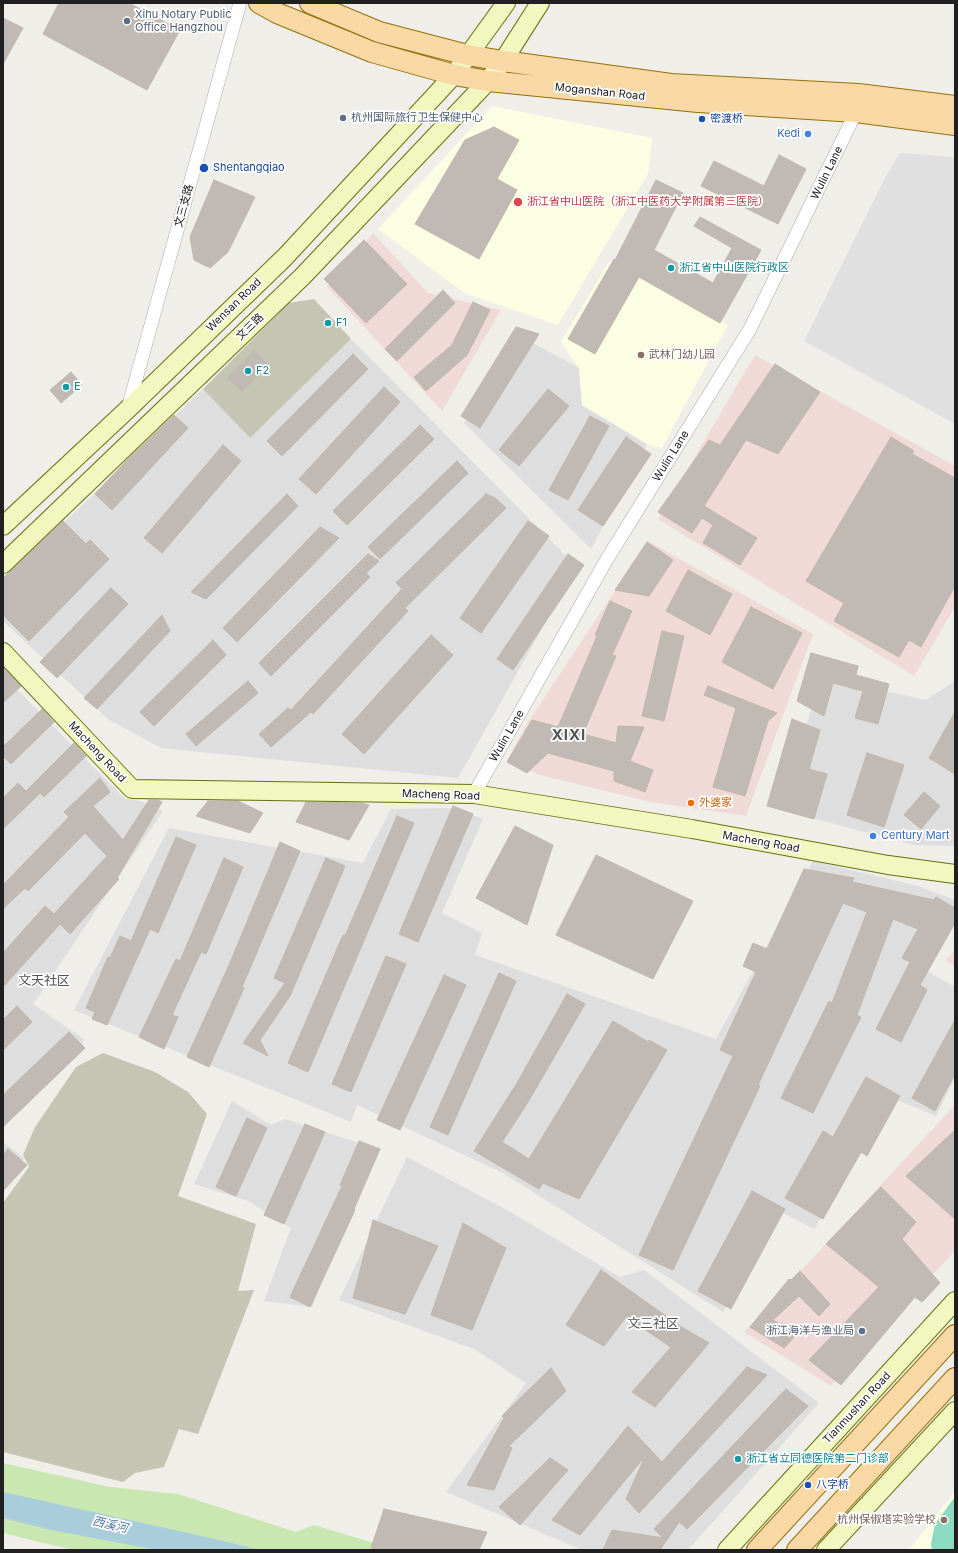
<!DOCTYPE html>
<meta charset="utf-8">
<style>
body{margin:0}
#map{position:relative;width:958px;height:1553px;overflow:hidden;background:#f0eee8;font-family:Inter,sans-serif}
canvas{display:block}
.frame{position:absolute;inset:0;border:4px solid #202020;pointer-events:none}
</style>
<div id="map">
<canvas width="958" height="1553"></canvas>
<div class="frame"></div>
</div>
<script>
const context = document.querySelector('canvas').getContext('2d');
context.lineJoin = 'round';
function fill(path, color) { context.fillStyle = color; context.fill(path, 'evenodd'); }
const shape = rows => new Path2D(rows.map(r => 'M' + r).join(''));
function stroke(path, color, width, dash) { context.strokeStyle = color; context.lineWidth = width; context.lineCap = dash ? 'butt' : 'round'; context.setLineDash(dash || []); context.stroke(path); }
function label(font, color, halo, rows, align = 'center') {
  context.font = font + ' Inter,"Noto Sans SC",sans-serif'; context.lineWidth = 3.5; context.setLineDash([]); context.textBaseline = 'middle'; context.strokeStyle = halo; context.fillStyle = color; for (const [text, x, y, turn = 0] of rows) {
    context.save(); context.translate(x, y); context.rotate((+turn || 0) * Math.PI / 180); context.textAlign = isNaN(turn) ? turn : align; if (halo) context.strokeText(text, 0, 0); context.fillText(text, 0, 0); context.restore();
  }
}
fill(shape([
 [516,334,579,368,582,405,647,444,591,549,464,423],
 [351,339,577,567,458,778,161,748,108,719,3,621,3,581,203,389,250,438],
 [3,675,125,799,141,801,163,811,33,1004,85,1040,3,1125],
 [822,677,926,700,955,681,955,846,913,845,779,809],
 [456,808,483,819,442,913,482,933,475,955,716,1039,813,861,918,886,955,900,955,916,925,970,955,987,955,1077,936,1116,895,1099,814,1229,781,1212,723,1312,503,1173,357,1105,351,1122,74,1010,169,828,363,863,391,809],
 [232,1101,271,1125,285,1119,374,1148,312,1307,264,1301,291,1228,248,1201,194,1184],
 [3,1142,24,1158,3,1183],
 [407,1157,507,1210,620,1277,644,1270,819,1403,688,1550,582,1550,446,1492,526,1383,474,1349,339,1300]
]), '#dedede');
fill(shape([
 [373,233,428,293,501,310,442,411,327,287],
 [755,355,955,466,955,607,914,676,658,519],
 [648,541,813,634,746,816,651,802,540,775,507,761,526,725],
 [955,950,955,967,946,960],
 [955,1105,955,1251,831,1386,744,1332]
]), '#f0dad8');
fill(shape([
 [492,106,652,138,648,174,558,325,466,294,378,229],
 [610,260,728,325,662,448,647,444,582,405,579,368,561,342],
 [955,1491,955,1550,909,1550]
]), '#fcfee3');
fill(shape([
 [314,299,351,339,250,438,203,389,289,303],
 [103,1053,155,1072,188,1092,207,1114,178,1196,256,1224,238,1291,254,1290,198,1434,179,1429,164,1467,135,1473,123,1482,3,1452,3,1203,29,1167,23,1155,35,1127,76,1067]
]), '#c4c5b3');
fill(shape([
 [3,1463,110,1487,178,1494,296,1532,314,1525,397,1550,75,1550,47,1544,3,1533]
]), '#c8e7b1');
fill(shape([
 [955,1497,955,1550,932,1550,931,1544,935,1524]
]), '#8adbc1');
fill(shape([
 [900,153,955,157,955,424,804,341,885,178]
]), '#e0e0e0');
fill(shape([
 [3,1492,215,1539,260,1550,157,1550,51,1530,3,1518]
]), '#aacddc');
const building = shape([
 [59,3,129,3,180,30,147,90,43,34,59,3],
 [3,18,23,28,3,64,3,18],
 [494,127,519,140,497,179,517,190,479,259,415,224,465,140,494,127],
 [779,155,806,169,778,224,701,186,714,161,764,186,779,155],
 [214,180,255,197,228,252,210,268,194,260,190,237,214,180],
 [656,180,683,193,654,250,713,283,732,248,694,226,700,217,761,250,720,323,639,277,595,354,568,339,614,259,615,260,656,180],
 [364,240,407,284,366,323,324,279,364,240],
 [443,290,455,303,397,361,385,349,443,290],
 [473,302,490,310,467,355,426,391,414,377,452,345,473,302],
 [516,327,539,334,480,428,461,416,516,327],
 [254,351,268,365,242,391,228,378,254,351],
 [353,354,368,369,282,456,267,441,353,354],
 [775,364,820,392,778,454,746,440,704,506,757,538,740,565,703,543,713,525,702,518,692,533,658,512,709,440,720,445,775,364],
 [71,372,82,385,61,403,50,390,71,372],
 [384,387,400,402,316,494,299,479,384,387],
 [548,389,569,406,519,466,499,450,548,389],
 [174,415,188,428,112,510,95,494,127,460,174,415],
 [590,416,609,426,568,500,549,490,590,416],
 [420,425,434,439,347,525,333,511,420,425],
 [626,437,651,454,603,526,578,510,626,437],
 [891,437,914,451,912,454,955,478,955,586,921,647,909,640,899,657,834,621,844,603,806,581,891,437],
 [223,445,241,461,162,553,144,538,223,445],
 [457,461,468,473,380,559,368,547,457,461],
 [287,494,298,506,206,599,191,592,287,494],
 [486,494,495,498,506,508,405,608,408,611,313,714,311,712,271,747,259,734,288,708,291,710,402,589,396,583,486,494],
 [63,521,86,544,90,540,109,559,29,641,3,615,3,578,63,521],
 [528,521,549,536,481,633,460,618,528,521],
 [320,527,339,538,237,642,223,628,320,527],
 [647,542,673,560,649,596,615,590,647,542],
 [368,554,379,561,366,573,370,577,271,676,259,663,368,554],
 [568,554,584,565,513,670,497,659,568,554],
 [688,570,732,594,710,635,666,611,688,570],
 [111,588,128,604,57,678,40,662,111,588],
 [610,601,632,611,612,655,616,656,583,734,616,743,618,726,644,727,630,761,653,770,645,792,614,781,614,771,548,753,527,773,507,762,532,720,558,727,597,636,595,635,610,601],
 [751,607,802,633,773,689,722,662,751,607],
 [162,615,170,631,97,709,84,698,162,615],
 [662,631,684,636,664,721,642,716,662,631],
 [431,635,453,655,364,754,342,734,431,635],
 [213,640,226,655,154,726,140,712,213,640],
 [811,653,858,666,856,675,889,684,878,724,855,718,863,691,833,683,824,716,797,701,811,653],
 [3,667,21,686,3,703,3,667],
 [248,681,258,693,196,746,186,734,248,681],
 [708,686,777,713,768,721,745,796,713,787,736,708,704,695,708,686],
 [42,709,54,722,11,764,3,756,3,747,42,709],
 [955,712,955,774,929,758,955,712],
 [792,719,820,730,809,769,827,774,814,819,767,806,792,719],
 [74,743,86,756,44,797,40,793,3,829,3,798,18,783,26,791,74,743],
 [867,753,904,765,884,827,847,815,867,753],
 [100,778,110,792,93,806,123,840,149,800,158,800,162,802,117,878,119,879,70,934,60,924,3,987,3,953,45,906,54,914,107,856,85,833,28,891,25,888,3,909,3,885,69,817,64,812,100,778],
 [924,792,940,806,921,829,904,815,924,792],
 [208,801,238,801,263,813,250,833,196,816,208,801],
 [306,802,360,803,369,805,349,840,296,822,306,802],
 [453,806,473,814,418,942,399,934,453,806],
 [397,816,414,823,308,1072,288,1063,343,935,345,936,397,816],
 [515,826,553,845,527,925,476,898,515,826],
 [176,837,196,845,158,933,150,929,107,1025,92,1019,95,1012,86,1008,108,957,110,958,120,936,131,941,176,837],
 [280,842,300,851,242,987,244,988,209,1067,187,1057,230,963,280,842],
 [596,855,693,901,653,979,556,935,596,855],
 [224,858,243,867,206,954,201,952,172,1015,178,1017,164,1049,139,1037,176,959,180,961,224,858],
 [326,858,345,866,290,996,260,1040,268,1056,243,1043,285,983,274,978,326,858],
 [804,869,854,878,852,882,934,900,936,897,955,908,955,923,920,985,927,990,901,1042,876,1029,910,962,902,958,918,929,893,919,857,1015,861,1017,813,1113,781,1098,829,1001,832,1003,867,912,843,903,758,1085,760,1086,673,1270,639,1255,733,1056,720,1050,756,972,743,966,753,943,767,949,804,869],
 [386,956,406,964,351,1092,332,1084,386,956],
 [499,973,516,981,448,1135,430,1127,499,973],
 [444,975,466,985,400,1130,377,1120,444,975],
 [567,994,585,1004,528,1102,502,1142,529,1159,613,1021,648,1042,649,1040,667,1050,579,1199,543,1183,539,1189,474,1151,517,1083,567,994],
 [17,1006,32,1022,3,1050,3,1020,17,1006],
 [955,1020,955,1074,935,1111,912,1098,955,1020],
 [69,1032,85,1048,3,1127,3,1095,69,1032],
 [866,1077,900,1096,867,1156,861,1152,823,1219,785,1198,823,1131,833,1137,866,1077],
 [247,1118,267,1128,236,1196,216,1187,247,1118],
 [305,1124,325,1132,284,1224,264,1215,305,1124],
 [955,1130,955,1219,906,1176,955,1130],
 [359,1141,380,1149,354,1209,355,1210,310,1307,290,1297,342,1186,340,1185,359,1141],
 [8,1149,27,1165,3,1191,3,1155,8,1149],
 [881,1187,916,1222,902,1239,940,1283,922,1302,915,1297,841,1385,809,1360,879,1287,826,1244,881,1187],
 [752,1191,785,1209,731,1309,698,1291,752,1191],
 [373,1220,438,1246,405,1314,353,1298,373,1220],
 [463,1223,506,1248,472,1330,431,1315,463,1223],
 [601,1270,680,1326,709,1343,655,1407,632,1392,671,1347,626,1317,604,1346,566,1325,601,1270],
 [800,1271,830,1304,819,1316,799,1296,773,1320,797,1334,784,1348,750,1327,789,1279,791,1280,800,1271],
 [747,1367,767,1375,639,1513,626,1499,643,1461,642,1460,580,1535,552,1520,628,1426,662,1462,747,1367],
 [551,1368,566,1391,509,1446,512,1448,494,1490,467,1485,504,1418,502,1416,551,1368],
 [786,1389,808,1406,687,1529,679,1522,660,1550,603,1550,612,1530,663,1538,654,1529,786,1389],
 [550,1458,568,1470,520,1525,499,1507,550,1458],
 [384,1509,477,1530,487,1532,479,1550,382,1550,371,1548,384,1509]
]);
fill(building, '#c1bab4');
stroke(building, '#c2b6aa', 1);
const street = shape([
 [128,408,240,3],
 [474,794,607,559,750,329,856,112]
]);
const secondary = shape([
 [3,526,128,409,285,257,454,75,506,3],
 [3,564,302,277,488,81,503,61,540,3],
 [3,652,132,789,474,794,692,829,888,865,955,874],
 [727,1550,955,1301],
 [826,1550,955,1411]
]);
const primary = shape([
 [259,3,277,13,372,52,454,75,488,81,698,102,856,112,955,125],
 [310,3,379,32,467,55,503,61,671,84,858,94,955,106],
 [757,1550,955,1335],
 [797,1550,955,1378]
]);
stroke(street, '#a7a7a7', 14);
stroke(secondary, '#63740b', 20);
stroke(primary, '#956f08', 22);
stroke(street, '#fff', 13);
stroke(secondary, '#f1f7bf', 18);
stroke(primary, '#f8d9a5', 20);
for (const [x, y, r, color] of [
 [127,21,4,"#5c6f8a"],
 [343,118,4,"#5c6f8a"],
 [702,119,4,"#1a4fb4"],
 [808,134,4,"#3f7fe0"],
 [204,168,5,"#1a4fb4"],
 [518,202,5,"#e0444e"],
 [671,268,4,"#0f9aa8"],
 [328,323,4,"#0f9aa8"],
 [641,355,4,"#8d6e63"],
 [248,371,4,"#0f9aa8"],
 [66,387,4,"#0f9aa8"],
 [691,803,4,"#e8710a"],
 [873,836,4,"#3f7fe0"],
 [862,1331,4,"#5c6f8a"],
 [738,1459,4,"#0f9aa8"],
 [808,1485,4,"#1a4fb4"],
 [944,1520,4,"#8d6e63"]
]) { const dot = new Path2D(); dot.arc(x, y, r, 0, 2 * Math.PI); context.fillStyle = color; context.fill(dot); stroke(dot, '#fff', 1.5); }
label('11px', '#4e5e75', '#fff', [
 ["Xihu Notary Public",135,15],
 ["Office Hangzhou",135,28],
 ["杭州国际旅行卫生保健中心",351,118],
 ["浙江海洋与渔业局",854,1331,"right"]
], 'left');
label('11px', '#202020', '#fff', [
 ["Moganshan Road",600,92,6],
 ["Wulin Lane",827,173,-64],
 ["文三支路",184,206,-75],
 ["Wensan Road",234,305,-44],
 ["文三路",250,327,-44],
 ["Wulin Lane",671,456,-58],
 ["Wulin Lane",507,736,-60],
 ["Macheng Road",97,752,47],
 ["Macheng Road",441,795,2],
 ["Macheng Road",761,842,10],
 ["Tianmushan Road",857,1408,-47]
]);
label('11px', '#164399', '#fff', [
 ["密渡桥",710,119],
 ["Shentangqiao",213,168],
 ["八字桥",816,1485]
], 'left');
label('11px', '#366cbe', '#fff', [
 ["Kedi",800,134],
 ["Century Mart",881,836,"left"]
], 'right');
label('11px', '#be3a42', '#fff', [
 ["浙江省中山医院（浙江中医药大学附属第三医院）",527,202]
], 'left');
label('11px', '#0d838f', '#fff', [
 ["浙江省中山医院行政区",679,268],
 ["F1",336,323],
 ["F2",256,371],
 ["E",74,387],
 ["浙江省立同德医院第二门诊部",746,1459]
], 'left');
label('11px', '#785e54', '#fff', [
 ["武林门幼儿园",649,355],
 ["杭州保俶塔实验学校",936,1520,"right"]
], 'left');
label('11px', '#c56008', '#fff', [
 ["外婆家",699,803]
], 'left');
label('italic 12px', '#4e74a4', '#fff', [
 ["西溪河",110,1525,13]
]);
label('13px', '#535353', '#fff', [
 ["文天社区",44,981],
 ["文三社区",653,1324]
]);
context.letterSpacing = '1px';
label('bold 15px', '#535353', '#fff', [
 ["XIXI",569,735]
]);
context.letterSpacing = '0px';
</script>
